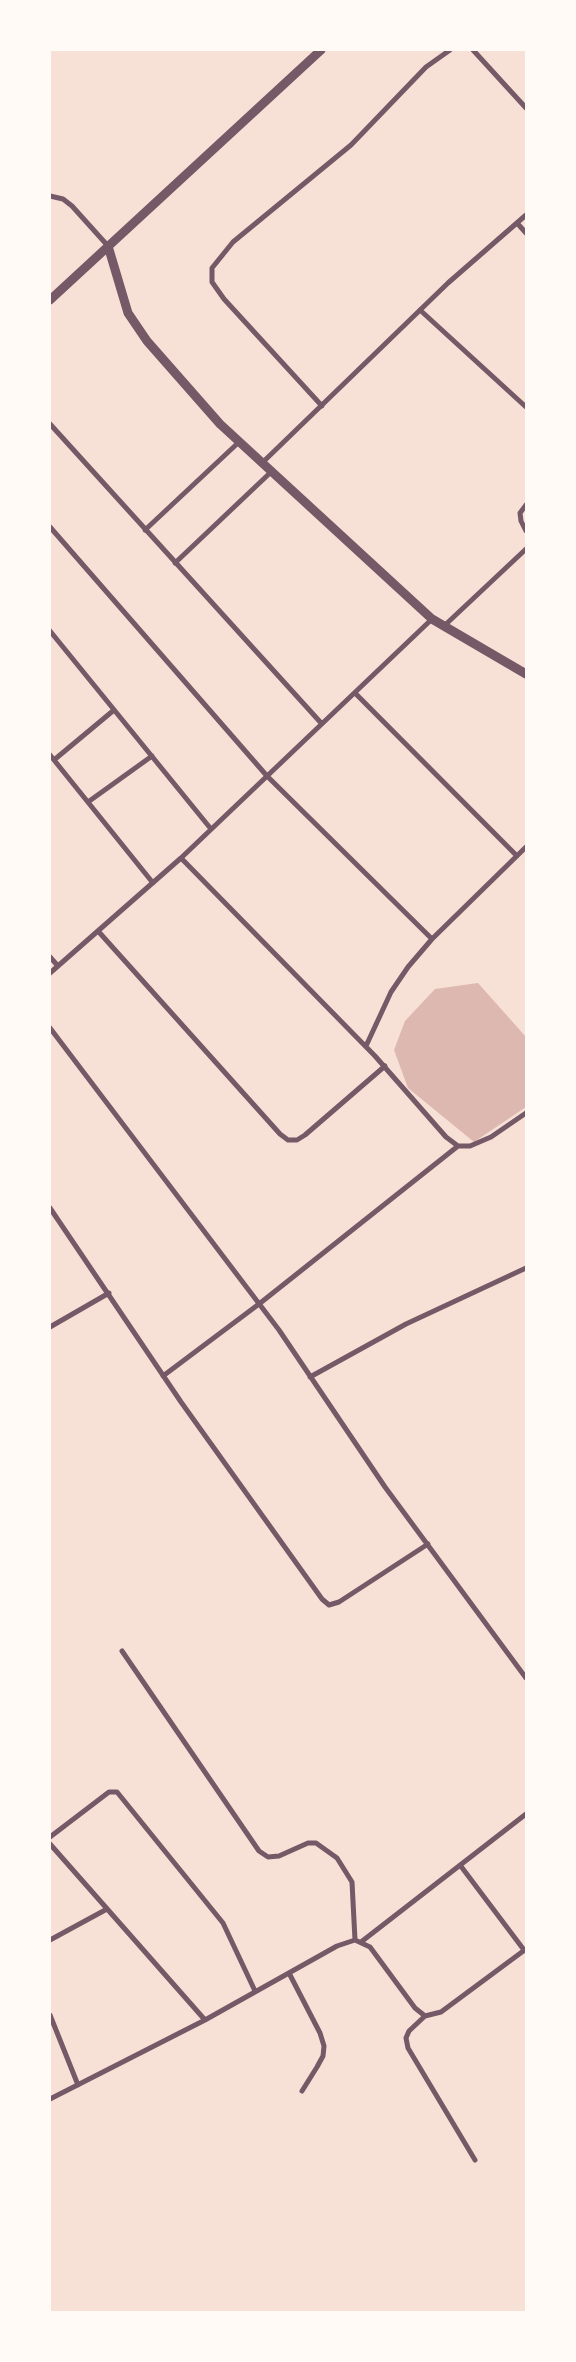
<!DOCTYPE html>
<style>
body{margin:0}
#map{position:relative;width:576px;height:2362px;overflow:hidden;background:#f7e1d7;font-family:Quicksand,sans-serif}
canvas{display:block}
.frame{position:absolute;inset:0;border:51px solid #fffaf5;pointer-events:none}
</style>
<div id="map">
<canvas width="576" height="2362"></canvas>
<div class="frame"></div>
</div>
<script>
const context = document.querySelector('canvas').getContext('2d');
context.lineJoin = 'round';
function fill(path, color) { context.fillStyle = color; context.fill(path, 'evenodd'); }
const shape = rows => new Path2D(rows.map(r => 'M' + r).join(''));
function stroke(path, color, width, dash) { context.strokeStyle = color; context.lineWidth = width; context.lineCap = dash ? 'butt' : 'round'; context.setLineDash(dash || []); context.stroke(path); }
fill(shape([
 [478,983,526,1037,526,1107,474,1142,408,1088,394,1050,405,1021,435,989]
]), '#dcb8b0');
stroke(shape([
 [473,50,526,108],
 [50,196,63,199,72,206,108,246],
 [517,223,526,233],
 [420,310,526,407],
 [322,406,224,299,212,282,212,268,233,242,351,145,426,67,450,50],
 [50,424,322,724],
 [262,463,448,283,526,215],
 [526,505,520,513,521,521,526,531],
 [50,527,267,776,432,939],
 [145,530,239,442],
 [175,563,271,472],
 [444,626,526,549],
 [50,631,211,829],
 [355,693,517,856],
 [50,755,153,883],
 [54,760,114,710],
 [88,802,152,756],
 [181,858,375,1056,446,1137,458,1146,470,1146,491,1137,526,1113],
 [98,931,280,1134,288,1140,297,1140,305,1135,385,1066],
 [50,957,58,966],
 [50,973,181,858,432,619],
 [50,1028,279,1330,385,1487,526,1678],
 [366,1046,391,992,408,967,432,939,526,847],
 [50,1208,181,1402,322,1599,329,1605,339,1602,428,1544],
 [50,1327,109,1293],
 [163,1376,259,1304,458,1146],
 [310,1377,406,1324,526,1268],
 [122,1651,259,1851,268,1857,279,1856,308,1843,316,1843,337,1858,352,1882,355,1940],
 [50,1837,109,1792,117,1792,223,1923,255,1991],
 [50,1844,205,2020],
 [460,1865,524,1950],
 [50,1940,107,1909],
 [361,1942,526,1814],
 [289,1973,320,2033,324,2046,323,2056,317,2067,302,2091],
 [50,2015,78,2085],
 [425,2016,409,2031,406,2038,408,2048,475,2160],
 [50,2099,205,2020,337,1946,355,1940,370,1947,415,2008,425,2016,441,2012,526,1949]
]), '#755966', 5);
stroke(shape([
 [108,246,128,313,147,341,220,424,432,619,526,674],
 [50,300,321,50]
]), '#755966', 9);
</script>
